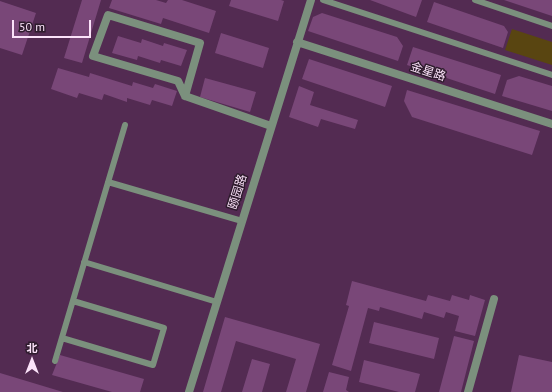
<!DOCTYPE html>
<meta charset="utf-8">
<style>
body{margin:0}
#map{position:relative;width:552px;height:392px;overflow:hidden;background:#532b52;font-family:"PT Sans","Noto Sans SC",sans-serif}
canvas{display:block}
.north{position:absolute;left:12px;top:340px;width:40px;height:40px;-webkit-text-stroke:3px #2e1c2d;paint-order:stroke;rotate:0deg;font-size:11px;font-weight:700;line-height:16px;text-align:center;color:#fbe2f9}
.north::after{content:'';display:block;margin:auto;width:14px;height:18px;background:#fbe2f9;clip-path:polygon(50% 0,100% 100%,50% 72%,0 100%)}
.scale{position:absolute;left:12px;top:20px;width:79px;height:18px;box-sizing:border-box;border:2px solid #fbe2f9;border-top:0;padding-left:5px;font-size:12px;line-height:14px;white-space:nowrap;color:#fbe2f9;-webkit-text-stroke:3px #2e1c2d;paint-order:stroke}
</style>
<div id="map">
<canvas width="552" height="392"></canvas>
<div class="north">北</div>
<div class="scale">50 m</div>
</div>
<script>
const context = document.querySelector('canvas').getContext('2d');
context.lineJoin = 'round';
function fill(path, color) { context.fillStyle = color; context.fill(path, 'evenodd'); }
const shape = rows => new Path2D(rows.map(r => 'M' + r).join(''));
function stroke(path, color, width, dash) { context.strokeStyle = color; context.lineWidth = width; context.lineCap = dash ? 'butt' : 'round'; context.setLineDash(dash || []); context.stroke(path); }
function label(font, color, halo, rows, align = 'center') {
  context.font = font + ' "PT Sans","Noto Sans SC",sans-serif'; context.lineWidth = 3; context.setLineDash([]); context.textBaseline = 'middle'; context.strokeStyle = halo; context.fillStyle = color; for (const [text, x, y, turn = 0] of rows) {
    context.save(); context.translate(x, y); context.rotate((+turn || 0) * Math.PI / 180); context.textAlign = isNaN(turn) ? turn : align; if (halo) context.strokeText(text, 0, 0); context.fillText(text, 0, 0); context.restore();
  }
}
fill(shape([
 [512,29,552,42,552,65,505,50]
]), '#594511');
fill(shape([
 [82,0,101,0,82,63,64,58],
 [112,0,156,0,166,3,168,0,182,0,216,11,209,33,163,18,161,24,109,8],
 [231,0,281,0,284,1,278,21,229,6],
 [370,0,422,0,416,17],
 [504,0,552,0,552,16],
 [0,1,36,13,22,55,0,48],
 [434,2,504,26,508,32,503,48,427,22],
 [322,13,397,37,403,46,398,61,308,31,313,17],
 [221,33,269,48,263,68,215,53],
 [118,36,141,43,142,39,163,46,164,43,187,50,181,66,161,60,160,63,138,56,137,60,112,53],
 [413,47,501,75,495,94,407,65],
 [309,59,392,86,385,107,302,79],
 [58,68,89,77,90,73,132,86,133,82,153,88,155,84,177,91,172,106,152,100,150,105,127,98,127,102,104,94,102,100,79,93,77,98,51,89],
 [519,76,552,86,552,111,502,96,507,80],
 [205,78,256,92,250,112,200,97],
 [299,86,314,92,310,105,358,120,355,129,321,119,318,127,289,117],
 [407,90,540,131,532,155,412,117,404,101],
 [352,281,426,301,428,295,450,301,452,295,469,300,470,295,485,300,475,336,455,331,459,316,446,312,444,318,424,312,422,319,380,307,379,311,368,308,351,371,332,365,349,306,346,305],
 [225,317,320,344,306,392,286,392,296,359,236,341,221,392,203,392],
 [374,322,439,338,434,359,369,343],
 [454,336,474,341,461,392,439,392],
 [60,355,144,379,140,392,112,392,52,375],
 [519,355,552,362,552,392,511,392],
 [252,359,270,364,262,392,242,392],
 [364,360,420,374,415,392,399,392,359,382],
 [329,372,349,377,346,390,349,392,323,392],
 [0,373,63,392,0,392]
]), '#794778');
stroke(shape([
 [323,0,552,75],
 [475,0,552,26],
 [108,182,242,221],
 [84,262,217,302],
 [62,338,153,365,164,328,73,301],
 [55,361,125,125]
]), '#7b907d', 6);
stroke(shape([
 [297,42,552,124],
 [185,96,178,81,93,56,108,15,200,43,185,96,271,126],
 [189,392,311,0],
 [468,392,494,299]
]), '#7b907d', 8);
label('12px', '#fbe2f9', '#2e1c2d', [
 ["金星路",428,72,18],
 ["颐园路",238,192,-73]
]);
</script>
